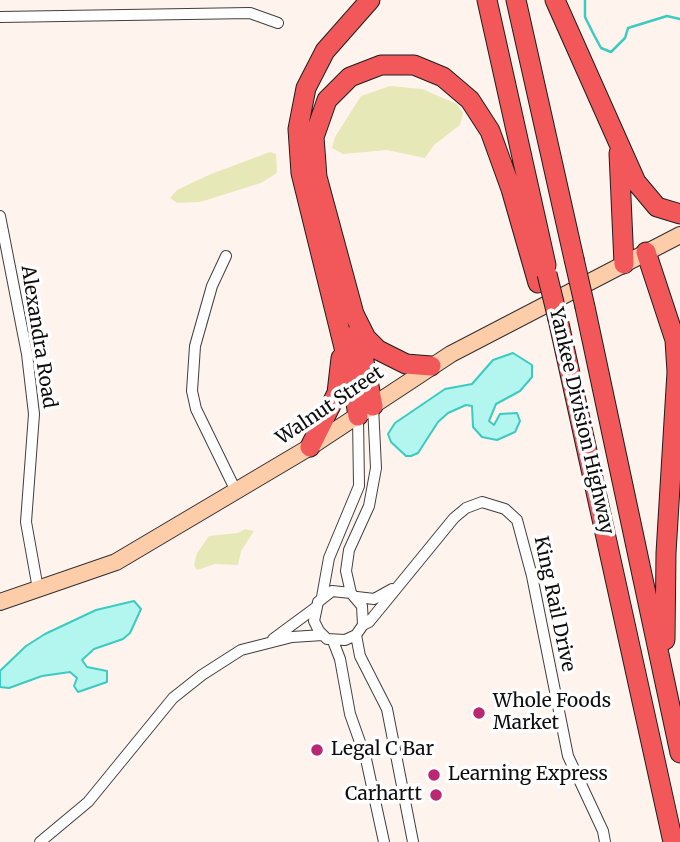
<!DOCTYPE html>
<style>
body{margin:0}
canvas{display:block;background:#fff3ed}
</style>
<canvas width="680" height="842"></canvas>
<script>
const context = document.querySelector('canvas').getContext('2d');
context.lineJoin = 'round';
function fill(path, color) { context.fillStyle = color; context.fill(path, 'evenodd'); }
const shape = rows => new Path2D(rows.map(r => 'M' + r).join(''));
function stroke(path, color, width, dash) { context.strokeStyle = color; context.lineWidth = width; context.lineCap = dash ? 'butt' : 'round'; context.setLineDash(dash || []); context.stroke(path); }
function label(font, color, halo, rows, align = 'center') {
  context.font = font + ' Merriweather,serif'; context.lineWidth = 7; context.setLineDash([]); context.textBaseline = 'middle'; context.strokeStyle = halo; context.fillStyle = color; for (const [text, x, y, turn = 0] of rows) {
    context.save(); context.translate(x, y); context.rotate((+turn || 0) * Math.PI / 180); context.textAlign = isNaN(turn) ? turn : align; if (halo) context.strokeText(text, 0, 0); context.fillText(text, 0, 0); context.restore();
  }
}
fill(shape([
 [390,86,422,89,457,104,463,113,460,125,434,145,425,158,387,150,343,154,332,148,335,137,361,96],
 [270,152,276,154,277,173,261,183,200,202,177,203,170,198,177,190,211,174],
 [245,529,254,531,241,551,238,565,215,564,197,570,194,565,197,553,209,536,238,533]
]), '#e7e8b7');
const water = shape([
 [513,353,532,365,532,377,520,391,496,404,489,421,494,425,500,414,517,413,520,421,515,432,497,440,482,437,473,427,472,406,466,405,448,413,438,422,418,453,411,456,406,456,391,442,388,434,395,423,445,389,472,384,493,360,513,353],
 [134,601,141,609,130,633,123,639,94,649,82,660,87,667,107,671,107,682,78,692,74,686,77,678,70,672,42,676,9,688,0,687,0,671,26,646,45,634,96,610,134,601]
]);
fill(water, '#b3f5ef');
stroke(water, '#3bcbc0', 2);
stroke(shape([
 [585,0,585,17,594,35,601,48,611,52,625,38,628,28,667,16,680,19]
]), '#3bcbc0', 2.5);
const street = shape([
 [0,17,250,13,278,23],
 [0,216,27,354,34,414,26,522,38,589],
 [226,256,212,286,195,346,192,391,196,409,236,491],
 [351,593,332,591,318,602,314,621,319,631,327,639,345,640,356,635,363,625,362,606,351,593,346,571,349,550,369,506,376,468,373,406],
 [322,597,329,558,359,486,358,416],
 [357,597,374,599,392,589],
 [363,625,369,622,454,518,466,508,482,502,505,509,517,520,532,576,568,756,603,831,605,842],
 [356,635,360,656,387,709,413,842],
 [273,639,315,608],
 [333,641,340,659,350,714,366,759,384,842],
 [40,842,88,802,173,698,202,675,241,650,292,637,323,635]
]);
const secondary = shape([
 [0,602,116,562,310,447,451,354,680,235]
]);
const highway = shape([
 [487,0,546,265],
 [516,0,574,259],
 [555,0,636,182,657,207,680,214],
 [619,153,624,264],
 [646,252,675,340,677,372,666,553,665,640],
 [585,307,680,753],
 [558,319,673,842],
 [358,331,373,406],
 [431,366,406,364,378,350,366,338,354,314,317,177,314,137,327,100,350,77,381,65,414,65,443,77,470,100,490,131,511,189,538,283],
 [358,416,353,384,301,173,298,129,306,88,325,51,370,0],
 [310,447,337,393,341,358]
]);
stroke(street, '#404040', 12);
stroke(secondary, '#2f2f2f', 18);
stroke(highway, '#1e1e1e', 21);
stroke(street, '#fff', 10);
stroke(secondary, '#fdcda9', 16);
stroke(highway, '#f2585a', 19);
const highwayBridge = shape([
 [574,259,585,307],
 [547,274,558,319]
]);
stroke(highwayBridge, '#1e1e1e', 21, []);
stroke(highwayBridge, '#f2585a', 19);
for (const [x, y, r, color] of [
 [479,713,7,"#ba2773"],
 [317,750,7,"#ba2773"],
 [434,775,7,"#ba2773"],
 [436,795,7,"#ba2773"]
]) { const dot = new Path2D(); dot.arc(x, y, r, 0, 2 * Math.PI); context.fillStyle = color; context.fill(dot); stroke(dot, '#fff', 2.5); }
label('19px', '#0d0d0d', '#fff', [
 ["Alexandra Road",38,337,81],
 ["Walnut Street",330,406,-34],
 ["Yankee Division Highway",581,421,77],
 ["King Rail Drive",554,604,78]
]);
label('19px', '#0d0d0d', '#fff', [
 ["Whole Foods",493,702],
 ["Market",493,724],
 ["Legal C Bar",331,750],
 ["Learning Express",448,775],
 ["Carhartt",422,795,"right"]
], 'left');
</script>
